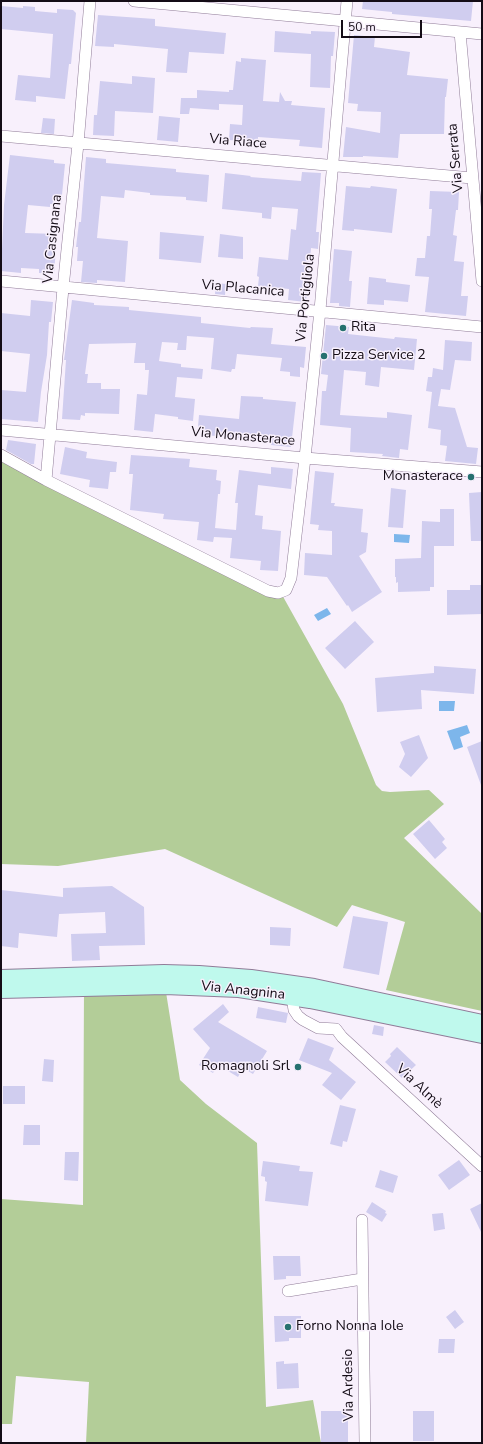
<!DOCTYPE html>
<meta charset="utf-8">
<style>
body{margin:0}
#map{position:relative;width:483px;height:1444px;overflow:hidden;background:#f8f0fc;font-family:"Nunito Sans",sans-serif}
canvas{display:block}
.frame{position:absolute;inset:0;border:2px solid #140c16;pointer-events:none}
.scale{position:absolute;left:341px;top:20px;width:81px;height:18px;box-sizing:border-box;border:2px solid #140c16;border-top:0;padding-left:5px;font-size:12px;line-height:14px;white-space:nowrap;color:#140c16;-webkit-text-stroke:3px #f8f0fc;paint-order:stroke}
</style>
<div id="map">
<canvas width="483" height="1444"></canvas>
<div class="frame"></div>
<div class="scale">50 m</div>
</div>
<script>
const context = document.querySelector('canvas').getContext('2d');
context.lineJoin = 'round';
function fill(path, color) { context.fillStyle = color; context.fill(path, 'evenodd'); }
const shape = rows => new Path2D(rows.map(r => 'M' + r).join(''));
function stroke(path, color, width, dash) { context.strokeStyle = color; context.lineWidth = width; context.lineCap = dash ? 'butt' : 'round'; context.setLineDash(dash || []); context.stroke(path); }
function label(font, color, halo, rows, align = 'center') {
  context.font = font + ' "Nunito Sans",sans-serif'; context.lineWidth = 3; context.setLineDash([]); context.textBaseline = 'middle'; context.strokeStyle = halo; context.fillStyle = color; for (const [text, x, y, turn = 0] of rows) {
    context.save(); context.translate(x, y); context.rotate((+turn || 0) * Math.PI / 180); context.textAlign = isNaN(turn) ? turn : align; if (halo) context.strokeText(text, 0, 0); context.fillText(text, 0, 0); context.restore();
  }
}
fill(shape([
 [1,455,281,593,343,704,376,785,382,791,390,792,429,790,444,804,404,838,482,914,482,1011,386,990,405,922,352,905,337,927,165,849,58,866,1,864],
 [165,986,180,1080,206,1104,257,1143,266,1407,313,1400,321,1443,86,1443,89,1382,16,1376,12,1424,1,1424,1,1199,83,1205,84,987]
]), '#b3cd98');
fill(shape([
 [394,534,410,535,409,543,394,542],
 [327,608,331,614,318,621,314,615],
 [439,701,455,701,454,711,439,711],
 [467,725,470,733,460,737,463,747,454,750,447,731]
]), '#7db6eb');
fill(shape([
 [363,1,473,1,471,21,392,14,392,12,362,9],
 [1,6,23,8,23,6,35,7,35,11,57,13,57,9,73,10,76,13,71,64,69,64,65,99,36,96,36,102,15,100,18,75,50,78,53,34,1,29],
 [98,15,155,19,155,26,226,33,224,54,189,52,187,73,166,72,168,49,114,44,114,47,95,46],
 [275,31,311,34,311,31,335,32,333,56,331,56,330,88,310,87,311,54,274,52],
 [354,35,375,37,374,47,410,52,407,75,448,79,446,97,445,97,444,134,400,134,398,158,363,156,363,157,343,157,346,127,380,133,381,112,357,111,358,104,348,103],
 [241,58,266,60,263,101,279,102,280,92,285,101,292,101,291,105,325,108,322,148,299,146,300,140,258,137,258,142,229,140,230,124,242,125,243,105,219,104,219,110,190,108,189,114,180,114,181,98,197,98,197,90,229,92,229,90,233,90,236,61,241,62],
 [132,76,155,78,153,113,115,111,114,136,93,135,94,115,97,115,100,81,132,84],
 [159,116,180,118,178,142,157,140],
 [43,118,55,119,54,134,41,133],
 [10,155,54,160,54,163,65,164,61,205,50,204,50,207,28,205,25,233,57,234,54,274,39,273,39,269,21,268,21,273,1,271,4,205],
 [86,157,106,159,106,163,176,169,176,172,209,175,207,202,186,200,186,197,150,195,150,193,125,190,124,198,101,196,97,238,128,241,125,282,97,280,97,283,81,282,83,261,77,261,78,247,76,247,79,222,81,222],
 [302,172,321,173,316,232,319,232,318,249,311,248,306,302,288,300,289,289,258,286,259,277,257,276,259,257,288,260,291,229,296,230,298,209,272,207,271,219,262,218,262,213,222,209,225,173,251,176,250,177,301,181],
 [346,186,370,188,371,186,397,189,392,233,354,229,354,231,342,230],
 [430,191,459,192,458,210,456,210,453,235,457,236,454,261,464,262,461,296,468,296,466,316,425,312,429,277,415,276,417,258,425,258,427,236,430,236,432,209,429,209],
 [160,232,204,236,201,263,159,259],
 [220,234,243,237,243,259,218,257],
 [334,249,352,251,349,281,352,281,350,307,339,306,339,303,330,303],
 [369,277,386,279,386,282,410,285,408,302,384,300,384,305,367,304],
 [216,283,226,284,225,295,215,294],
 [31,300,53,302,51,322,49,322,47,355,41,392,38,422,1,419,1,390,26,392,30,354,1,351,1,313,30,316],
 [72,300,94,303,94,305,129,307,129,310,201,317,201,323,250,328,251,327,273,328,271,344,306,347,304,368,300,367,300,377,290,376,290,372,280,371,282,358,237,354,235,369,232,369,231,372,211,369,214,338,187,336,186,350,177,350,178,343,162,342,159,361,181,364,181,367,203,369,202,379,177,377,175,397,195,399,193,421,178,419,178,417,155,414,153,432,134,430,137,394,147,395,149,370,145,370,145,363,134,363,136,343,89,344,85,374,88,374,87,383,101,383,101,389,120,389,119,414,85,413,85,416,81,415,80,420,62,419,66,360,64,360],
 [326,325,349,327,348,334,394,339,395,337,417,339,414,370,381,367,379,387,365,385,366,372,344,370,340,415,387,418,387,412,412,415,408,450,400,449,399,458,382,456,383,454,350,452,351,428,320,425,322,391,326,391,328,375,321,374],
 [445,340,472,342,471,361,455,360,450,390,441,389,438,406,455,408,467,447,478,448,476,464,445,461,447,446,440,445,441,430,428,428,432,392,426,391,428,377,432,377,433,368,443,370],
 [241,396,263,397,263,399,296,402,291,447,271,445,272,441,204,435,205,428,198,427,199,415,239,419],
 [8,440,36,444,34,464,31,464,6,450],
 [65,447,87,452,86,458,117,462,116,472,110,472,108,489,89,487,90,480,60,474],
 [131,455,190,459,189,467,217,470,216,480,221,481,220,494,218,494,215,528,236,530,238,503,235,503,239,470,271,474,271,467,293,469,291,489,258,485,255,515,263,516,262,529,281,531,278,571,260,570,261,561,230,558,232,538,214,537,213,542,197,540,199,522,163,519,164,514,130,510,133,474,129,474],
 [315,471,334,473,331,503,335,503,334,506,363,509,361,532,368,533,366,552,359,556,382,592,352,612,348,605,347,606,327,577,304,575,305,553,332,555,332,531,318,530,319,525,310,524],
 [391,488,406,490,403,528,388,527],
 [482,492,482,541,471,541,469,493],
 [440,509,454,509,454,546,434,546,434,587,430,587,430,591,398,592,398,582,396,583,396,577,395,577,395,559,421,558,422,521,440,522],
 [470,585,482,585,482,614,447,615,447,590,470,590],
 [355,621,374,642,345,669,325,648],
 [434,666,476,669,474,694,421,690,422,709,377,712,375,678,434,673],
 [419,735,428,758,411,777,399,767,405,754,400,742],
 [482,741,482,785,481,785,467,747],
 [429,820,445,839,442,842,447,848,435,859,413,834],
 [112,886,144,907,145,945,99,946,100,960,72,961,71,934,106,933,105,912,59,914,57,937,19,933,18,948,1,946,1,890,63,897,63,888],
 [353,916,388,922,379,975,343,968],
 [270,927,291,928,290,946,270,945],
 [223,1004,229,1012,218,1022,267,1051,253,1074,243,1068,238,1077,218,1065,213,1073,199,1065,210,1048,193,1029],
 [258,1007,288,1013,286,1023,256,1018],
 [374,1025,384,1027,383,1036,372,1034],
 [308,1038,334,1048,329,1060,356,1082,341,1100,322,1085,332,1073,299,1060],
 [397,1047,416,1065,402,1078,385,1062,391,1056,390,1054],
 [44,1059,54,1060,53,1082,42,1081],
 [3,1086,25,1086,25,1104,3,1104],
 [340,1105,356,1109,347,1142,343,1141,342,1147,330,1144],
 [24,1125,40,1125,40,1145,23,1145],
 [65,1152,79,1152,78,1181,64,1180],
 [459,1160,470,1175,449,1190,438,1175],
 [263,1161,300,1166,299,1171,313,1172,308,1206,265,1201,267,1182,265,1181,265,1177,261,1176],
 [380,1170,398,1176,393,1193,375,1187],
 [372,1202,386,1211,385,1213,387,1214,382,1222,366,1212],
 [482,1203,482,1234,470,1209],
 [443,1213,445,1229,434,1231,432,1214],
 [273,1256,300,1256,301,1276,286,1276,286,1279,274,1280],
 [455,1310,464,1322,455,1329,446,1317],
 [274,1316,301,1316,301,1338,289,1338,289,1341,275,1342],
 [439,1339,455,1339,454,1353,438,1353],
 [284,1361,284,1364,298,1363,299,1388,277,1389,276,1362],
 [321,1411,348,1411,348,1443,321,1442],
 [413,1411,434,1411,434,1441,413,1441]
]), '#d0cdef');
const minor = shape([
 [134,1,482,34],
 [460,32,482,281],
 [1,136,472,178],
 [1,281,482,327],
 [1,430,305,458,482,472],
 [1,455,46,480,268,591,278,593,286,590,291,578,305,458,320,310,347,1],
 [46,480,63,288,78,144,90,1],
 [292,997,294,1010,298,1016,303,1020,318,1028,336,1029,342,1037,482,1166],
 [362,1220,365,1443],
 [288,1291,362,1279]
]);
const secondary = shape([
 [1,978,164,973,199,974,251,978,314,987,482,1023],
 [1,990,165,986,239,989,310,1000,482,1035]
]);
stroke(minor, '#907c98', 12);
stroke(secondary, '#907c98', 18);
stroke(minor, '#fff', 11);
stroke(secondary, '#bff9ed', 16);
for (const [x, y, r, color] of [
 [343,328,4,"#26716f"],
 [324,356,4,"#26716f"],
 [471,477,4,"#26716f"],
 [298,1067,4,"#26716f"],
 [288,1327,4,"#26716f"]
]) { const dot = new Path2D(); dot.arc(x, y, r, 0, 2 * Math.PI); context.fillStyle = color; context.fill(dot); stroke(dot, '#f8f0fc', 1.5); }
label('14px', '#140c16', '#f8f0fc', [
 ["Via Riace",238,142,5],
 ["Via Serrata",456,158,-95],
 ["Via Casignana",53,239,-84],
 ["Via Placanica",243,289,5],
 ["Via Portigliola",306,298,-84],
 ["Via Monasterace",243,437,5],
 ["Via Anagnina",243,991,6],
 ["Via Almè",419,1087,43],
 ["Via Ardesio",349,1385,-91]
]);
label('14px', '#140c16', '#f8f0fc', [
 ["Rita",351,328],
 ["Pizza Service 2",332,356],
 ["Monasterace",463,477,"right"],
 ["Romagnoli Srl",290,1067,"right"],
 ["Forno Nonna Iole",296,1327]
], 'left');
</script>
